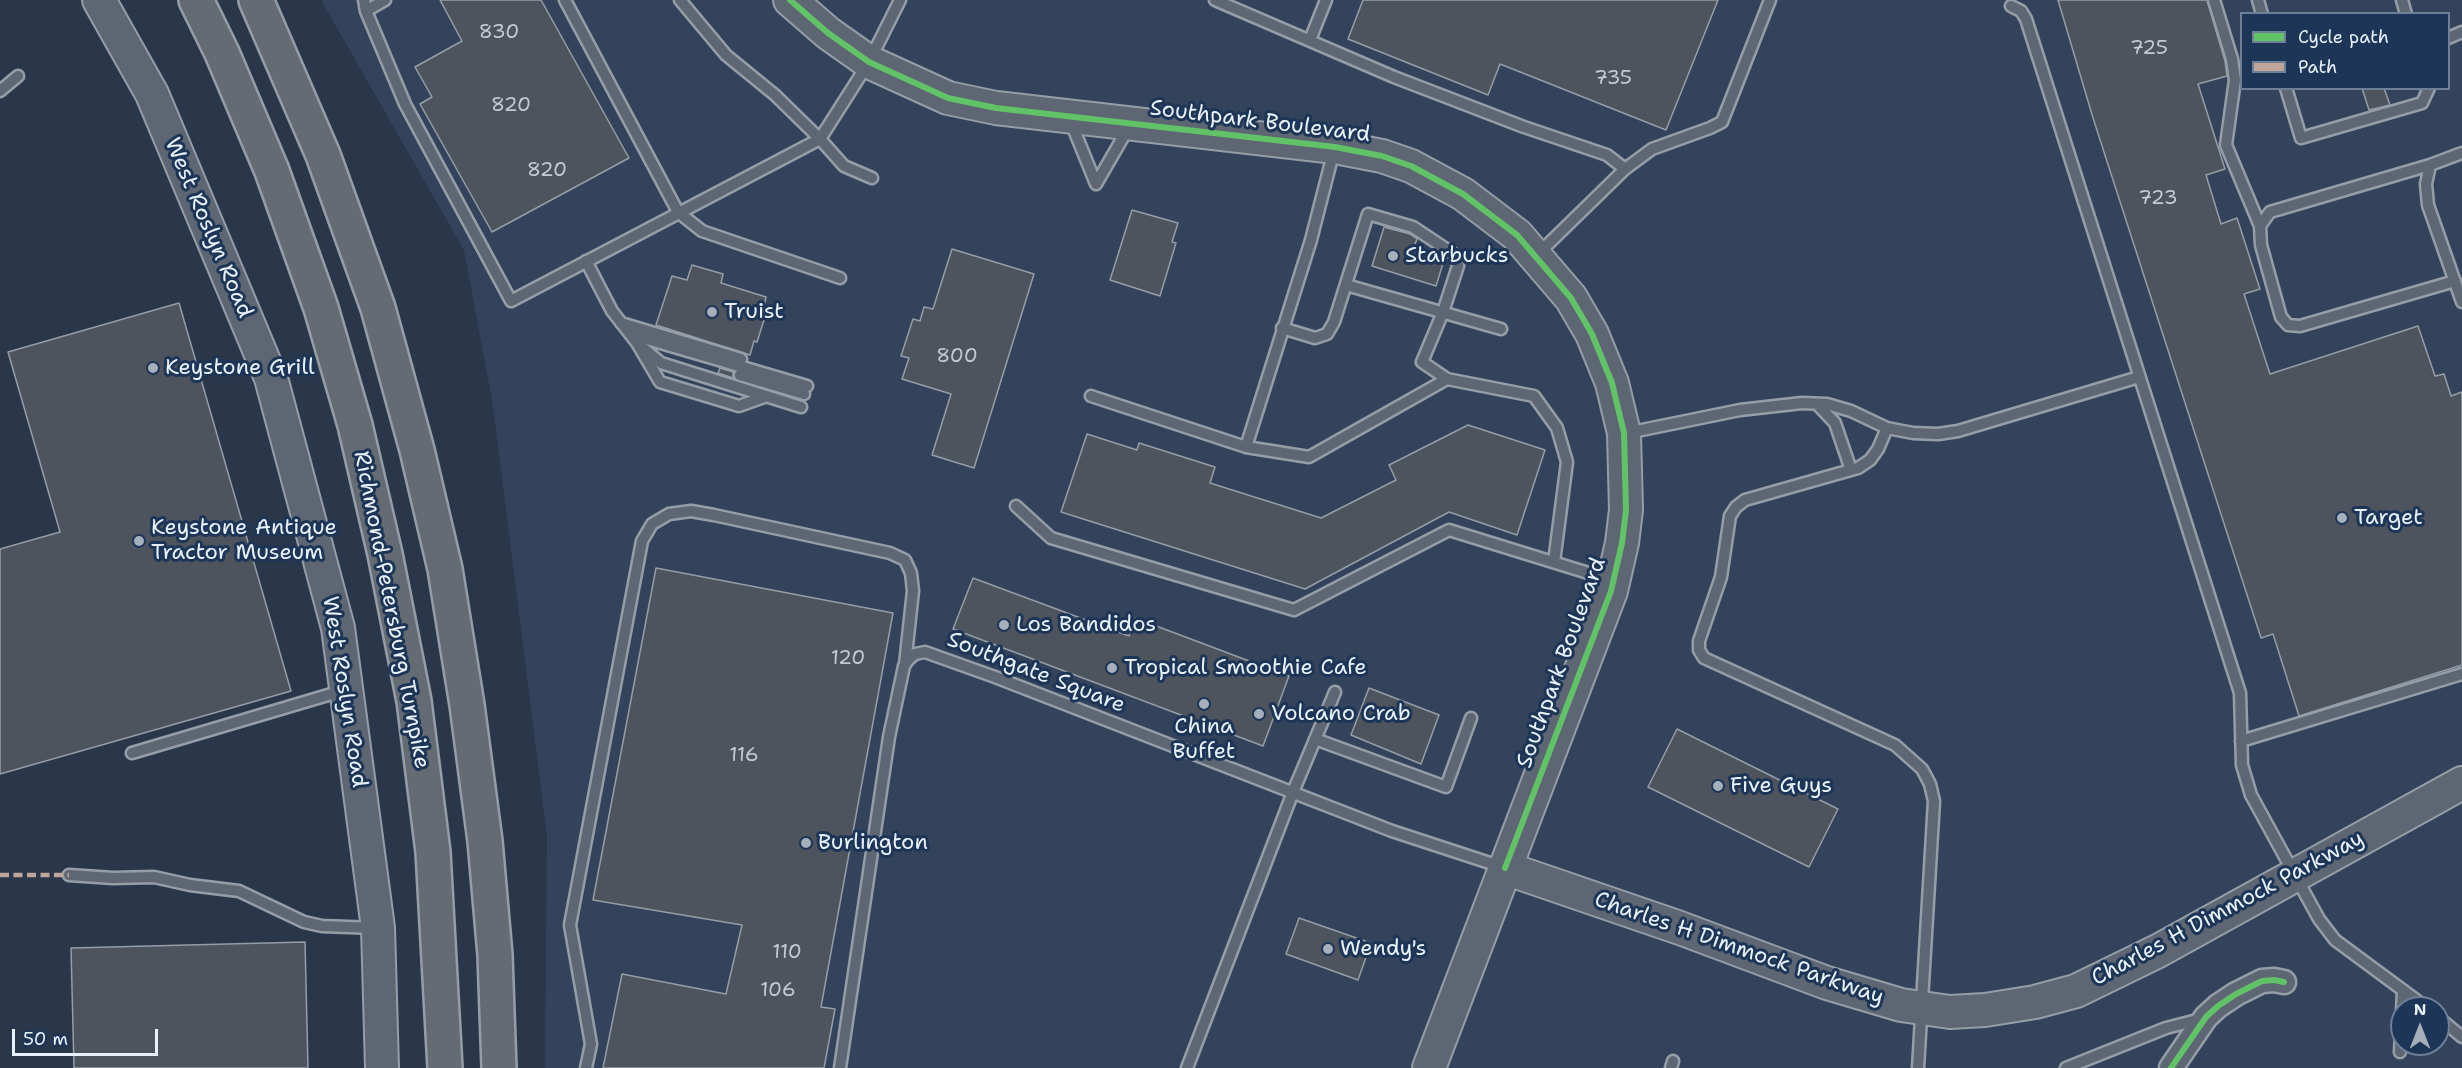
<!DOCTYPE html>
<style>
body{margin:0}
#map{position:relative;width:2462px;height:1068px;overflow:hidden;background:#2a374a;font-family:"Shantell Sans",sans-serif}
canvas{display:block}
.legend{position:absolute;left:2240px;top:12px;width:210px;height:78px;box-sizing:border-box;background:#1d3557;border:2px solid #6e8097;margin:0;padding:8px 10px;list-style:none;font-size:18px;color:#e8f1f8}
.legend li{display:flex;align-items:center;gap:12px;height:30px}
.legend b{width:30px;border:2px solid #6e8097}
.north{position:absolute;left:2390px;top:996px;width:60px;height:60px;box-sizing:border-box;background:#1d3557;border:2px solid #6e8097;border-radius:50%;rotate:0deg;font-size:16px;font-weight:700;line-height:24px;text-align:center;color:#e8f1f8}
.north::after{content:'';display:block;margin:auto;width:21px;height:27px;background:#a6b0bb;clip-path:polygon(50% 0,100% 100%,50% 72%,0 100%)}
.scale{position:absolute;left:12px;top:1029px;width:146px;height:27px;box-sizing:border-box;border:3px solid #e8f1f8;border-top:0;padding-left:8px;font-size:18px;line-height:21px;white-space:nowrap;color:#e8f1f8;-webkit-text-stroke:4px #1d3557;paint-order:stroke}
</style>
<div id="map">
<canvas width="2462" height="1068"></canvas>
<ul class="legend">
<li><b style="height:8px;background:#61c268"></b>Cycle path</li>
<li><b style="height:8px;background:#c0a59a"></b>Path</li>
</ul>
<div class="north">N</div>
<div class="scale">50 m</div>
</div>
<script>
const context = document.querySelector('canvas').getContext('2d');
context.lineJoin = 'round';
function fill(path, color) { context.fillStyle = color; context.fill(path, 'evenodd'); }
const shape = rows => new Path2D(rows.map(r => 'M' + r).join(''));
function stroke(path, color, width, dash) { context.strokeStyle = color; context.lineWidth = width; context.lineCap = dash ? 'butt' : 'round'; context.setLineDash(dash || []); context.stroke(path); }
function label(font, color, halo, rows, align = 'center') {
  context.font = font + ' "Shantell Sans",sans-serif'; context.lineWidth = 6; context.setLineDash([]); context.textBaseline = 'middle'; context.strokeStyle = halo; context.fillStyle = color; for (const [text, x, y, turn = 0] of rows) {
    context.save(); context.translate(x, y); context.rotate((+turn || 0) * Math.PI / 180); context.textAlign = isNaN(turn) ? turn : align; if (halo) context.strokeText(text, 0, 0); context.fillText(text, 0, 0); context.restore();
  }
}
fill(shape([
 [321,0,2462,0,2462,1068,545,1068,547,836,493,406,464,250],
 [2242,14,2448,14,2448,88,2242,88],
 [2402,1008,2438,1008,2438,1044,2402,1044]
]), '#33435c');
const building = shape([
 [440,0,541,0,629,158,492,232,420,104,432,97,415,67,462,41,440,0],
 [1363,0,1718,0,1666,130,1500,64,1488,95,1348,39,1363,0],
 [2058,0,2207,0,2225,61,2227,76,2198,84,2225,169,2206,175,2221,224,2237,218,2260,289,2244,294,2270,374,2418,326,2435,376,2444,374,2451,396,2462,392,2462,665,2299,716,2273,634,2261,638,2093,118,2058,0],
 [2362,88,2384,88,2390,105,2369,110,2362,88],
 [1132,210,1178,223,1172,242,1176,243,1160,296,1110,280,1132,210],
 [1384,227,1410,234,1417,239,1414,247,1445,257,1436,286,1372,266,1384,227],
 [952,249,1034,274,974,468,932,455,951,394,902,379,909,358,901,356,913,319,920,321,924,307,933,309,952,249],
 [692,265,723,274,721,283,766,297,762,319,764,320,757,342,754,341,750,355,656,325,672,276,687,280,692,265],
 [179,303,291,691,0,774,0,549,60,532,8,352,179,303],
 [720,368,733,372,733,378,718,373,720,368],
 [1468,425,1545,450,1517,535,1449,512,1305,589,1061,512,1087,434,1137,450,1139,443,1215,467,1210,483,1321,518,1396,480,1389,465,1468,425],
 [656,568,893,613,821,1007,835,1009,824,1068,603,1068,622,974,726,994,742,925,593,900,656,568],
 [973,578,1129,636,1135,618,1289,676,1263,746,953,629,973,578],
 [1369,688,1439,715,1421,764,1351,735,1369,688],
 [1677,729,1838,809,1809,867,1648,787,1677,729],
 [1299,918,1371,943,1358,980,1286,954,1299,918],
 [305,942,308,1068,74,1068,71,948,305,942]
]);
fill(building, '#4e545e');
stroke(building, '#959da7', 1.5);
const lane = shape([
 [364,0,366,11,405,104,511,301,820,139,775,95,726,55,680,0],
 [565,0,678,212,702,231,840,278],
 [1215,0,1394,77,1524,127,1607,155,1625,169],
 [2214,0,2232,59,2235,80,2226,145,2260,226],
 [2258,0,2262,14],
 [2402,0,2406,14],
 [2011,6,2021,11,2026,19,2240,693,2242,765,2251,795,2319,919,2335,940,2427,1008],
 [366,11,385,0],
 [2448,38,2462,32],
 [1310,40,1326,0],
 [2286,88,2301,138,2422,103,2429,88],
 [0,91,18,76],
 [1070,120,1096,184,1129,127],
 [2462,153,2430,165,2426,184,2428,205,2462,302],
 [2430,165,2270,212,2260,226,2261,245,2281,317,2288,325,2300,326,2455,281],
 [872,178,844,166,820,139,869,62,900,0],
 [1537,255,1625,169,1652,149,1710,128,1722,122,1770,0],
 [586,261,612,311,637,343,660,382,739,406,767,396],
 [1346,285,1501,329],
 [621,323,741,359],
 [1282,328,1315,338,1327,334,1334,322,1368,214,1413,227,1458,257,1458,266,1443,312,1422,362,1447,379],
 [630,334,807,386],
 [642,347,661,363,801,407],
 [740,375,804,394],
 [1091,396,1246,447,1309,457,1447,379,1534,396,1557,428,1567,462,1554,562],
 [1817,404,1835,423,1851,470],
 [1887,428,1878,449,1870,460,1858,468,1745,500,1736,507,1730,516,1721,577,1699,641,1699,650,1704,658,1895,745,1922,769,1930,784,1934,801,1918,1068],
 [1627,433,1740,410,1802,403,1827,404,1851,411,1887,428,1913,433,1938,434,1958,431,2139,377],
 [1246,447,1311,240,1334,150],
 [1016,506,1051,538,1294,610,1449,530,1611,580],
 [1315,739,1446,787,1471,718],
 [2241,741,2462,674],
 [132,753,345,690],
 [69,875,113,878,154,877,190,885,239,891,304,922,322,926,375,928],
 [2438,1017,2462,1037],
 [2400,1052,2403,991],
 [586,1068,591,1044,570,925,642,541,652,524,669,514,691,511,714,515,890,553,905,560,911,573,913,591,905,664],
 [840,1068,889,737,904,666,908,660,915,654,925,652,995,677,1392,831,1502,867],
 [1187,1068,1293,792,1335,692],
 [1671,1068,1673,1061],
 [2066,1068,2166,1028,2201,1019]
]);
const street = shape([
 [2171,1068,2206,1017,2218,1006,2236,994,2262,981,2274,980,2284,982]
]);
const secondary = shape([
 [99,0,152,94,271,378,338,628,378,928,382,1068],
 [790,0,828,33,869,62,948,98,996,108,1335,147,1382,156,1411,166,1463,194,1517,235,1571,298,1592,334,1612,383,1624,433,1626,510,1622,543,1611,591,1429,1068],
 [1505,868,1680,928,1827,983,1901,1005,1950,1012,1985,1010,2035,1002,2076,991,2158,951,2462,783]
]);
const highway = shape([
 [196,0,222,53,272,171,321,308,355,425,385,554,414,701,433,852,445,1068],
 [256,0,323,155,378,308,417,450,445,569,467,705,485,841,495,955,499,1068]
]);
stroke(lane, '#959da7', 15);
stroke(street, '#959da7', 27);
stroke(secondary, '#959da7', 36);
stroke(highway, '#959da7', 38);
stroke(lane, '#5d6672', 10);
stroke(street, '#5d6672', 22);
stroke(secondary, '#5d6672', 32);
stroke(highway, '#646b72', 33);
stroke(shape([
 [0,875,69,875]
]), '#c0a59a', 4.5, [9, 4.5]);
stroke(shape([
 [790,0,828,33,869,62,948,98,996,108,1335,147,1382,156,1411,166,1463,194,1517,235,1571,298,1592,334,1612,383,1624,433,1626,510,1622,543,1611,591,1505,868],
 [2171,1068,2206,1017,2218,1006,2236,994,2262,981,2274,980,2284,982]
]), '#61c268', 6);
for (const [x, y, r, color] of [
 [1393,256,6,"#a6b0bb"],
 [712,312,6,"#a6b0bb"],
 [153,368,6,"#a6b0bb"],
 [2342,518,6,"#a6b0bb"],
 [139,541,6,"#a6b0bb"],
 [1004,625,6,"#a6b0bb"],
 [1112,668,6,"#a6b0bb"],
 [1204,704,6,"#a6b0bb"],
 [1259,714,6,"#a6b0bb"],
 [1718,786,6,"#a6b0bb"],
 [806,843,6,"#a6b0bb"],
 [1328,949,6,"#a6b0bb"]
]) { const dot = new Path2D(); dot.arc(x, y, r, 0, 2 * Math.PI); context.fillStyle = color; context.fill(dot); stroke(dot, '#1d3557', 2); }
label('20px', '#c2cad2', null, [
 ["830",499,33],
 ["725",2149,49],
 ["735",1613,79],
 ["820",511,106],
 ["820",547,171],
 ["723",2158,199],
 ["800",957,357],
 ["120",848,659],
 ["116",744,756],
 ["110",787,953],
 ["106",778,991]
]);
label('22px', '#e8f1f8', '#1d3557', [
 ["Southpark Boulevard",1260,122,7],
 ["West Roslyn Road",208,228,67],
 ["Richmond-Petersburg Turnpike",391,610,79],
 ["Southpark Boulevard",1562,663,-70],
 ["Southgate Square",1036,673,21],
 ["West Roslyn Road",344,692,81],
 ["Charles H Dimmock Parkway",2228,909,-28],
 ["Charles H Dimmock Parkway",1739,949,19]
]);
label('22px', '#e8f1f8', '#1d3557', [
 ["Starbucks",1405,256],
 ["Truist",724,312],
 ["Keystone Grill",165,368],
 ["Target",2354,518],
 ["Keystone Antique",151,528],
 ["Tractor Museum",151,553],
 ["Los Bandidos",1016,625],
 ["Tropical Smoothie Cafe",1124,668],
 ["Volcano Crab",1271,714],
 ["China",1204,727,"center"],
 ["Buffet",1204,752,"center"],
 ["Five Guys",1730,786],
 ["Burlington",818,843],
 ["Wendy's",1340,949]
], 'left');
</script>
